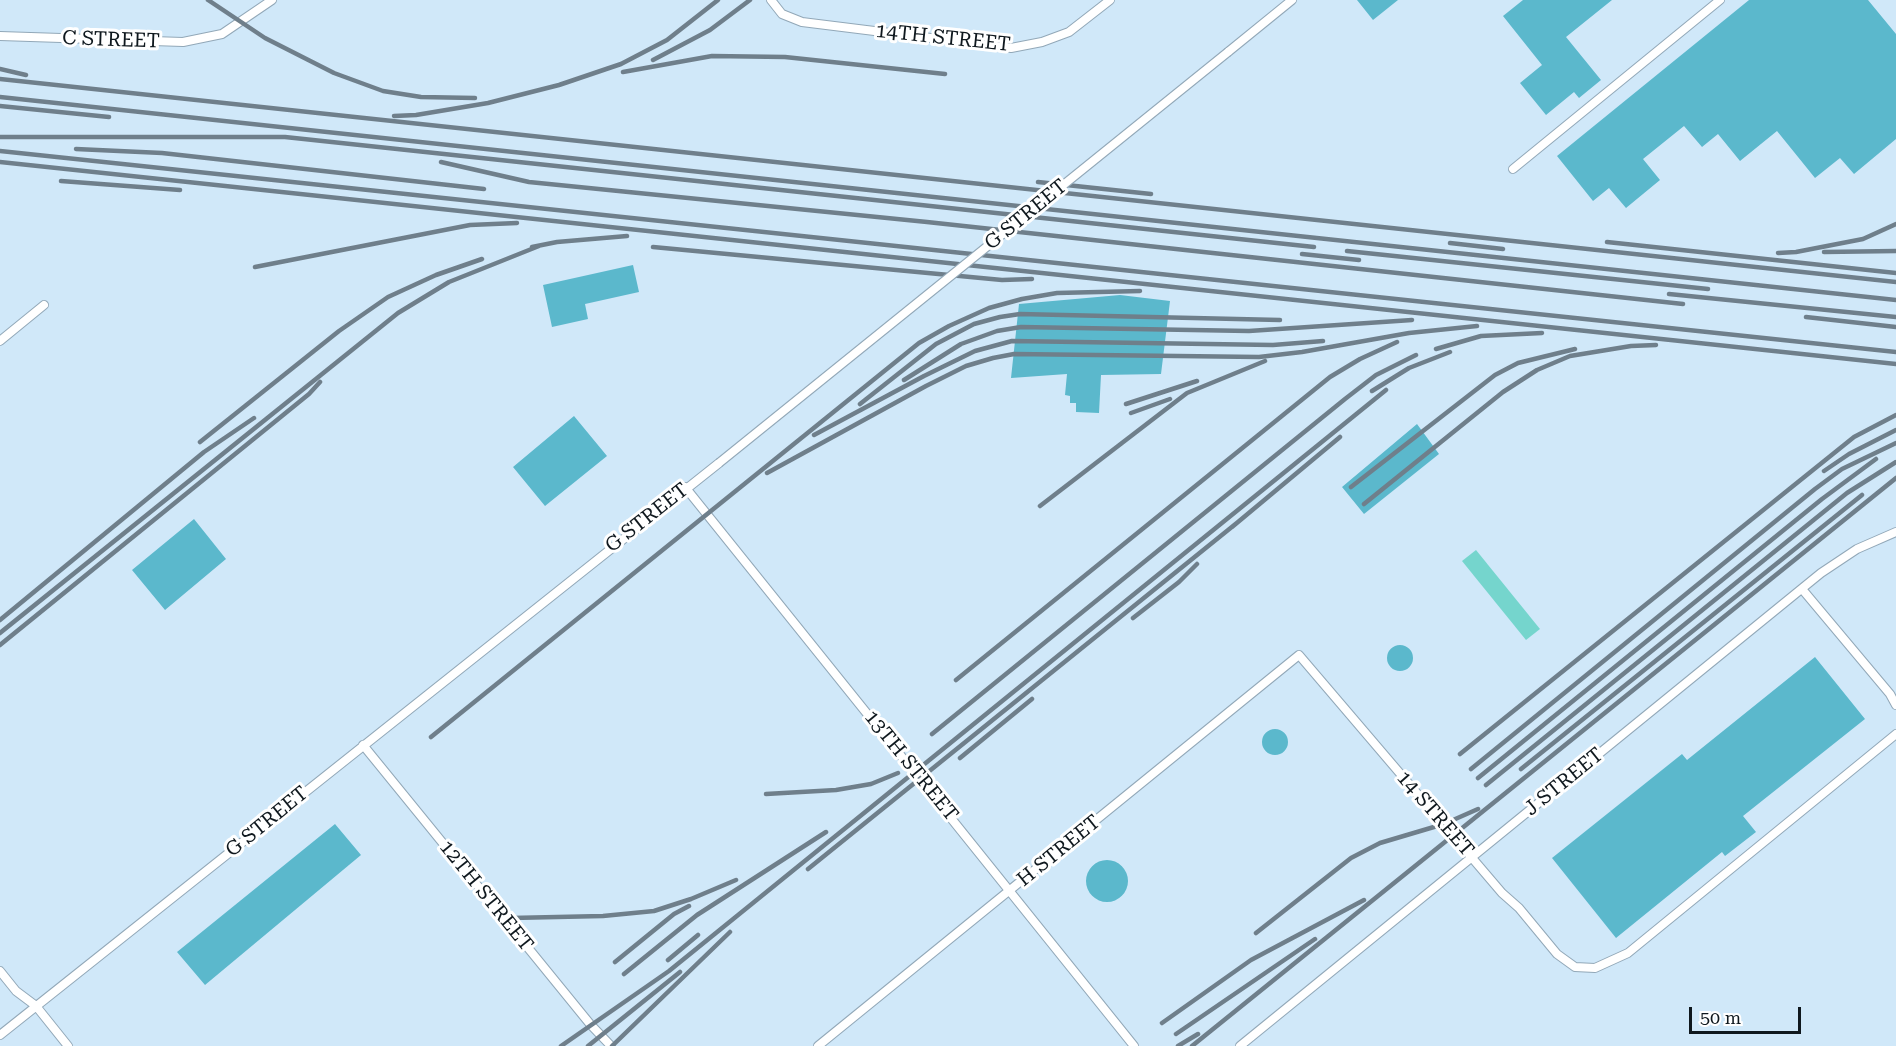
<!DOCTYPE html>
<style>
body{margin:0}
#map{position:relative;width:1896px;height:1046px;overflow:hidden;background:#d0e8f9;font-family:"Roboto Serif",serif}
canvas{display:block}
.scale{position:absolute;left:1689px;top:1007px;width:112px;height:27px;box-sizing:border-box;border:3px solid #0f181e;border-top:0;padding-left:8px;font-size:18px;line-height:21px;white-space:nowrap;color:#0f181e;-webkit-text-stroke:4px #fff;paint-order:stroke}
</style>
<div id="map">
<canvas width="1896" height="1046"></canvas>
<div class="scale">50 m</div>
</div>
<script>
const context = document.querySelector('canvas').getContext('2d');
context.lineJoin = 'round';
function fill(path, color) { context.fillStyle = color; context.fill(path, 'evenodd'); }
const shape = rows => new Path2D(rows.map(r => 'M' + r).join(''));
function stroke(path, color, width, dash) { context.strokeStyle = color; context.lineWidth = width; context.lineCap = dash ? 'butt' : 'round'; context.setLineDash(dash || []); context.stroke(path); }
function label(font, color, halo, rows, align = 'center') {
  context.font = font + ' "Roboto Serif",serif'; context.lineWidth = 6; context.setLineDash([]); context.textBaseline = 'middle'; context.strokeStyle = halo; context.fillStyle = color; for (const [text, x, y, turn = 0] of rows) {
    context.save(); context.translate(x, y); context.rotate((+turn || 0) * Math.PI / 180); context.textAlign = isNaN(turn) ? turn : align; if (halo) context.strokeText(text, 0, 0); context.fillText(text, 0, 0); context.restore();
  }
}
fill(shape([
 [1476,550,1540,629,1526,640,1462,561]
]), '#75d5cd');
fill(shape([
 [1357,0,1398,0,1373,20],
 [1523,0,1612,0,1566,37,1601,80,1579,98,1574,92,1546,115,1520,83,1542,65,1503,16],
 [1749,0,1868,0,1896,34,1896,139,1854,174,1840,158,1815,178,1777,131,1740,161,1718,134,1702,147,1684,126,1643,159,1660,180,1626,208,1609,188,1593,201,1557,156],
 [633,265,639,292,585,304,588,319,552,327,543,285],
 [1120,295,1170,301,1161,374,1101,375,1099,413,1076,412,1076,403,1070,403,1070,396,1065,395,1067,374,1011,378,1019,304],
 [574,416,607,456,545,506,513,467],
 [1417,424,1439,454,1364,514,1342,487],
 [194,519,226,559,165,610,132,570],
 '1387 658a13 13 0 1 1 26 0a13 13 0 1 1-26 0Z',
 [1815,657,1865,719,1743,816,1756,832,1725,856,1722,852,1616,938,1552,858,1682,754,1687,760],
 '1262 742a13 13 0 1 1 26 0a13 13 0 1 1-26 0Z',
 [335,824,361,855,205,985,177,952],
 '1086 881a21 21 0 1 1 42 0a21 21 0 1 1-42 0Z'
]), '#5bb8cc');
const service = shape([
 [771,0,782,14,802,22,1011,48,1042,42,1069,32,1110,0],
 [0,36,183,42,222,34,272,0],
 [1228,52,1292,0],
 [1513,169,1720,0],
 [0,341,44,305],
 [685,487,1134,1046],
 [1802,589,1890,694,1896,705],
 [363,745,590,1024,611,1046],
 [0,971,16,991,36,1006,68,1046],
 [0,1035,719,463],
 [818,1046,1299,655,1502,893,1519,908,1557,954,1575,967,1595,968,1628,953,1896,734],
 [1240,1046,1821,573,1857,549,1896,532]
]);
stroke(service, '#92a8b8', 10);
stroke(service, '#fff', 8);
stroke(shape([
 [208,0,265,38,334,73,383,91,421,97,475,98],
 [653,60,710,30,750,0],
 [0,69,26,75],
 [623,72,712,56,785,57,945,74],
 [0,79,1896,282],
 [0,97,1896,300],
 [0,106,109,117],
 [394,116,416,115,488,103,559,85,621,64,667,40,718,0],
 [0,137,285,137,1314,247],
 [76,149,162,153,484,189],
 [0,151,1896,352],
 [0,162,1896,364],
 [441,162,529,182,927,222,1683,304],
 [61,181,180,190],
 [1038,182,1151,194],
 [1607,242,1896,273],
 [1450,243,1503,249],
 [532,247,557,242,627,236],
 [653,247,1002,280,1032,279],
 [1347,251,1708,289],
 [1824,252,1896,251],
 [1778,253,1796,252,1863,239,1896,224],
 [1302,254,1359,260],
 [255,267,470,225,517,223],
 [1669,294,1896,317],
 [1806,317,1896,327],
 [1436,349,1481,336,1542,333],
 [904,380,961,344,997,331,1021,327,1249,331,1412,320],
 [1372,391,1409,368,1450,352],
 [860,404,936,344,974,324,1000,317,1020,314,1280,320],
 [1126,404,1197,381],
 [1131,413,1170,399],
 [814,435,924,376,975,351,1012,341,1273,345,1323,341],
 [200,442,339,331,388,297,436,275,482,259],
 [1824,471,1849,454,1896,430],
 [767,473,926,386,966,366,993,358,1014,354,1259,357,1302,352,1409,333,1477,326],
 [1351,487,1495,375,1518,363,1575,349],
 [1364,504,1503,392,1537,370,1570,356,1631,346,1656,345],
 [1040,506,1187,393,1265,361],
 [1232,527,1340,437],
 [1133,618,1179,582,1197,564],
 [0,620,204,452,254,418],
 [0,633,398,313,449,282,539,246],
 [0,645,309,394,320,382],
 [956,680,1330,377,1360,359,1397,342],
 [932,734,1345,399,1376,375,1416,355],
 [431,737,919,343,949,326,989,308,1022,299,1057,293,1140,291],
 [1460,754,1854,437,1896,415],
 [960,758,1032,699],
 [1471,769,1815,489,1842,469,1896,443],
 [1521,769,1862,495],
 [1478,778,1822,499,1876,459],
 [1486,785,1847,493,1896,462],
 [766,794,836,790,871,784,898,773],
 [808,869,1238,522],
 [511,918,603,916,654,911,691,899,736,880],
 [1256,933,1351,858,1380,843,1444,824,1478,809],
 [668,960,698,935],
 [615,962,674,914,689,906],
 [624,974,697,915,826,832],
 [1162,1023,1251,960,1364,900],
 [1176,1034,1315,939],
 [561,1046,669,971,1386,390],
 [588,1046,680,972],
 [612,1046,730,932],
 [1178,1046,1198,1034],
 [1192,1046,1896,478]
]), '#6f7f8b', 4.5);
const serviceBridge = shape([
 [719,463,1228,52]
]);
stroke(serviceBridge, '#92a8b8', 10, []);
stroke(serviceBridge, '#fff', 8);
label('20px', '#0f181e', '#fff', [
 ["14TH STREET",943,38,6],
 ["C STREET",111,40,2],
 ["G STREET",1026,215,-39],
 ["G STREET",647,518,-38],
 ["13TH STREET",911,766,51],
 ["J STREET",1564,782,-39],
 ["14 STREET",1435,814,49],
 ["G STREET",267,822,-39],
 ["H STREET",1059,851,-39],
 ["12TH STREET",486,896,51]
]);
</script>
